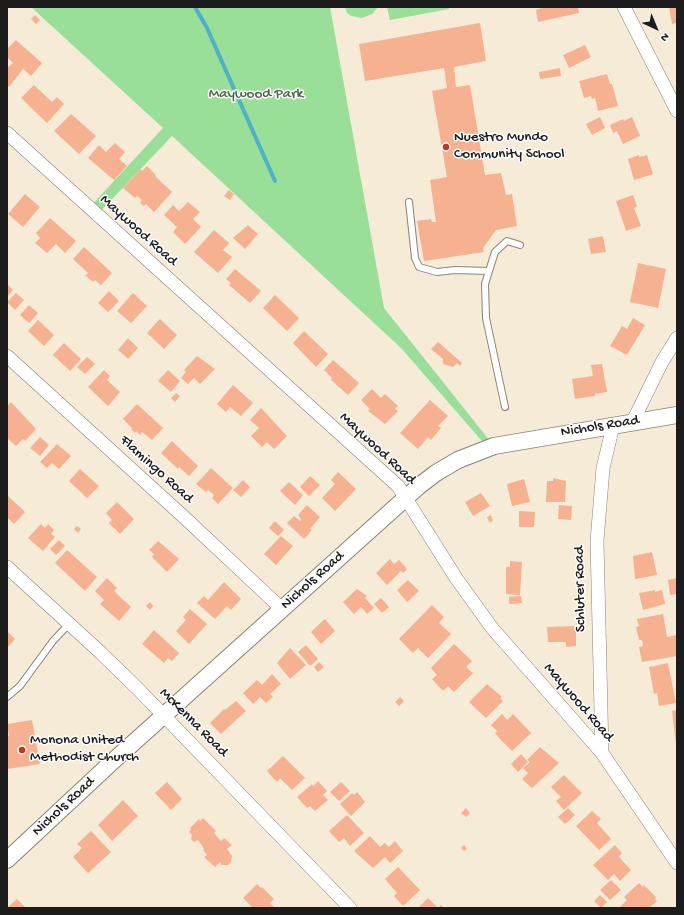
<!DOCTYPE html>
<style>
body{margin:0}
#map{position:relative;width:684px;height:915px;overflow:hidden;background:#f5ebd7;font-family:"Gochi Hand",sans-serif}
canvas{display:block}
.frame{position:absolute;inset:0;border:8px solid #1c1c1c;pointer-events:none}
.north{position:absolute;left:636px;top:8px;width:40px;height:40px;-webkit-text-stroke:3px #fff;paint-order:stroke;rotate:136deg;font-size:11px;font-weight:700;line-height:16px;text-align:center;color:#1c1c1c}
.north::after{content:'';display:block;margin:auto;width:14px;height:18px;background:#1c1c1c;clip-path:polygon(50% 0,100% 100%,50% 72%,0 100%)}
</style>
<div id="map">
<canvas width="684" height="915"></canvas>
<div class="frame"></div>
<div class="north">N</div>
</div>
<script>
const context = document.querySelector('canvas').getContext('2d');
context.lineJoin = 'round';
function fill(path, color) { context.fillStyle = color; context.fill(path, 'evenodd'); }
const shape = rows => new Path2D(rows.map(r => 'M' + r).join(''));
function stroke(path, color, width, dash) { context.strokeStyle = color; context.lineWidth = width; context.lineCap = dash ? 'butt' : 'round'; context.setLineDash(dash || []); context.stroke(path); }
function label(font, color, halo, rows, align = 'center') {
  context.font = font + ' "Gochi Hand",sans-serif'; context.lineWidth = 3; context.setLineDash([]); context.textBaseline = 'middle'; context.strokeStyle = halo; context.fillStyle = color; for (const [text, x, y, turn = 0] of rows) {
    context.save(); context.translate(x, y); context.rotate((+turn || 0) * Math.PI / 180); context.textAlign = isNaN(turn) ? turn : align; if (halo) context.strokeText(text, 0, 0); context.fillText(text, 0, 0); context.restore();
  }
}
fill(shape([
 [31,7,330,7,384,308,494,446,488,448,401,348,172,136,97,215,89,208,163,128],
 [345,7,378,7,372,14,362,18,351,16,347,13],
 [387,7,448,7,449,9,390,20]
]), '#9adf97');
stroke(shape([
 [195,7,207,28,275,181]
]), '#4bb2ca', 4);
fill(shape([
 [545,7,578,7,579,13,538,22,536,10],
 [669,7,677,7,677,23,672,24],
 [35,15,40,20,36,24,31,19],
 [480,23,486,61,454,67,456,87,470,85,485,175,501,173,506,195,512,194,517,226,496,230,483,248,484,252,424,261,417,221,431,219,432,222,436,222,430,180,447,177,432,91,447,88,444,68,365,81,359,44],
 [16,40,42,63,31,76,23,69,9,87,7,85,7,68,13,63,7,57,7,49],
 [585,45,591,57,569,68,563,55],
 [560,68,561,76,540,79,539,72],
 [607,74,610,84,612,84,618,106,598,111,595,98,592,99,591,96,584,98,579,81],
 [34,85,52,102,57,97,64,104,47,123,21,98],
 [71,114,96,136,79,154,54,131],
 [600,117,605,128,592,135,586,124],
 [632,117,640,136,623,144,617,131,613,133,610,125,623,119,624,121],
 [115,143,125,152,119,159,127,166,114,180,88,158,99,145,106,152],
 [639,155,639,157,647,155,653,174,634,180,628,159],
 [147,166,156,175,155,176,172,192,154,212,146,204,144,206,140,203,142,200,137,196,135,198,123,188,141,169,142,171],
 [229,190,234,194,230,200,224,196],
 [25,194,40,207,23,227,8,214],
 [633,195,637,206,634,208,641,226,626,231,616,201],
 [188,202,200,212,193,219,201,227,185,244,173,232,177,227,164,215,173,205,179,211],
 [50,218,76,241,65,253,56,244,47,253,35,243,40,238,36,233],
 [248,225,258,234,245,249,233,238],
 [214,230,229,243,223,250,232,257,218,273,194,252],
 [603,236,606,252,591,254,588,239],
 [84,247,112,273,101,285,95,280,93,282,85,275,88,273,73,259],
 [638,263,666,269,658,308,630,302],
 [235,269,261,291,250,303,229,285,231,283,226,279],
 [7,284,13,290,7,297],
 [109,291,119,301,108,312,98,303],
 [16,293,24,300,15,310,7,302],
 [133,293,147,306,131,323,117,311],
 [275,295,299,318,287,331,263,308],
 [29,305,38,313,29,323,20,315],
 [633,318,645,325,627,355,610,346,622,326,627,329],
 [160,319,177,335,164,349,147,333],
 [38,320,54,335,44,346,28,331],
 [304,331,328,354,316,367,293,343],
 [128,338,138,348,128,359,118,350],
 [438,342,462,363,460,366,457,363,453,367,443,364,443,359,431,349],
 [64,343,81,359,70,371,53,355],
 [197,356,215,369,200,384,194,378,188,384,181,378,186,372,184,370],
 [87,357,95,364,85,374,77,367],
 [333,360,359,383,348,395,331,380,332,378,324,370],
 [602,364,607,392,595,394,595,396,575,399,572,379,593,376,591,365],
 [104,370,110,376,107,380,120,392,108,406,88,387],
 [168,370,180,381,171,392,158,381],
 [233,385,253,403,241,416,230,407,226,412,217,404],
 [372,389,381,398,385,394,398,406,395,409,398,411,385,424,368,411,370,409,361,400],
 [176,393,180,396,175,402,171,398],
 [430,400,448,416,438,426,441,428,431,440,428,437,418,449,400,433],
 [11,402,36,429,25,441,23,439,16,446,7,438,7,406],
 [137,404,163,428,152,440,142,432,140,435,136,431,135,433,131,429,132,428,123,419],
 [261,408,287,436,274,449,267,442,262,447,251,436,259,428,250,420],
 [40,437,49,445,40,456,30,448],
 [172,441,198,466,189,476,179,467,178,469,161,453],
 [57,444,71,456,59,469,52,463,47,468,40,462],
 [211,468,233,488,218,504,212,498,214,495,208,490,206,492,196,484],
 [80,469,99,486,87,498,69,481],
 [338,472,356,489,335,511,322,498,335,484,331,480],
 [310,476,320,485,309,496,300,487],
 [553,478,566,481,565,502,546,502,547,481,553,481],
 [524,479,530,502,512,506,507,484],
 [243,480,250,487,241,497,233,490],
 [289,482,303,495,295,505,280,491],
 [481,493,490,506,473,516,465,502],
 [7,495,25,512,14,524,7,517],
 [117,502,134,519,120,534,109,523,112,520,106,513],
 [307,505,320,517,310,529,312,530,304,539,287,523,294,516,300,521,301,519,298,515],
 [559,505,572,506,571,520,558,519],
 [519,511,535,512,534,527,519,527],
 [491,515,493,521,489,522,487,517],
 [275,521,284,530,278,536,269,528],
 [41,524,45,528,48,524,54,530,51,534,55,537,43,551,28,538],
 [77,526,81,529,78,533,74,529],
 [281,536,293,546,276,565,264,554],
 [59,540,65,546,56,555,50,549],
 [158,541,179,559,167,572,152,557,154,554,149,550],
 [67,550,97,577,85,591,55,563],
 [652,552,657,575,635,579,633,556],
 [390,559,394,564,399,560,407,569,403,573,401,571,387,585,376,573],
 [510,561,522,562,520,595,506,594,506,567,510,567],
 [107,578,117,588,114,591,131,607,119,621,100,604,104,600,95,591],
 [677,578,677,594,670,595,668,580],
 [408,580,419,591,407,602,397,590],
 [224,582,241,599,231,610,227,606,215,619,197,603,204,596,208,600],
 [357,589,367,596,365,598,374,608,367,614,361,607,354,614,343,602],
 [655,590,655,592,662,590,665,604,643,610,639,593],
 [521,596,522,603,509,604,509,597],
 [381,598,389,607,382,613,374,604],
 [150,602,153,606,150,610,146,606],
 [432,605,444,617,439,623,451,634,428,658,418,648,413,653,399,639],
 [190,609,207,624,189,644,176,631,186,620,183,617],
 [663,614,667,637,677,635,677,656,642,662,639,647,643,646,642,640,639,640,636,627,639,626,637,619],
 [325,619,335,631,321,644,311,632],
 [576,626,576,646,566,647,566,642,548,642,547,627],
 [154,630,179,653,172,661,168,658,164,663,142,644],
 [7,631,15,639,7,648],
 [454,644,472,661,466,667,473,673,454,692,448,686,443,691,432,679,437,675,431,668],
 [306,645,318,659,310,666,298,652],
 [290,648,306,665,290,679,277,663],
 [319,662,324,667,318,672,314,667],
 [668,663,676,703,659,706,657,693,654,694,649,667],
 [272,674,281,684,270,694,273,697,266,703,260,697,253,704,243,693,257,680,262,685],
 [487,684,502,697,500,698,503,701,486,718,469,702],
 [400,697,404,701,399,706,395,702],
 [236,701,246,711,221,734,210,723,224,709,225,710],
 [677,710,677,743,676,744,672,711],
 [502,714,507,720,513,714,531,733,512,751,500,739,495,733,497,731,491,725],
 [32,720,40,764,7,769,7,737,9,736,7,724],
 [540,747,559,763,532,788,522,779,528,773,523,768,530,762,527,760],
 [521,754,528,762,518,772,511,764],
 [283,756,305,778,292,790,280,778,277,782,267,771],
 [564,775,582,793,564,810,556,801,561,797,551,787],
 [318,781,327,791,323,795,328,800,315,811,310,806,307,808,297,797,312,784,313,786],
 [167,782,182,799,171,810,155,793],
 [341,782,350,791,339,801,330,792],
 [357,792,365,802,351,816,340,804,352,793,354,795],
 [123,800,138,816,112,841,98,825],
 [466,808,470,813,466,817,461,813],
 [568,808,575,815,565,824,558,817],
 [592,811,601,819,597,823,611,839,599,850,576,826],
 [347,815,364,833,350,846,344,838,339,842,329,831],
 [203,818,216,831,214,833,221,841,224,838,232,845,227,849,232,856,231,862,228,865,222,865,220,862,215,867,204,857,207,855,203,850,204,849,201,844,198,840,194,842,191,839,192,835,189,832,191,830,190,828,199,819,200,821],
 [91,831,111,852,88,873,73,857,82,848,77,844],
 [370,836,380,847,385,843,389,847,395,841,403,851,390,863,385,857,373,868,354,851],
 [464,845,467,849,464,851,461,848],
 [615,845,622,853,619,857,631,870,620,881,614,874,608,880,593,865],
 [398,867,420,890,403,906,394,896,397,893,385,879],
 [611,880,621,890,610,900,600,890],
 [639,883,643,887,644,885,656,897,655,899,657,901,649,908,619,908,627,900,624,897],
 [257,884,261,888,262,887,274,899,270,903,275,908,253,908,243,898],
 [600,895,607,902,601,908,594,901],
 [428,898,438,908,441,905,444,908,418,908],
 [17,899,26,908,7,908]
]), '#f6b290');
const service = shape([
 [409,202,415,258,419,267,437,272,455,270,489,271],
 [505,407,486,318,485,284,495,252,507,241,520,245],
 [7,697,20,686,53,641,69,624]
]);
const minor = shape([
 [624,7,677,111],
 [7,133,398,486,456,578,492,628,602,753,677,863],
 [7,356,185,518,282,609],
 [632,423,662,362,677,338],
 [7,567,100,652,138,689,350,908],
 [602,753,597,541,603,468,613,426]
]);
const tertiary = shape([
 [7,860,112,762,419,486,436,473,458,460,494,446,677,415]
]);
stroke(service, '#88847a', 8);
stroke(minor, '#88847a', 14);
stroke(tertiary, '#88847a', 18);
stroke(service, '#fff', 6);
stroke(minor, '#fff', 13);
stroke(tertiary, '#fff', 16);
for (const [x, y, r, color] of [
 [446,147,4,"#c8321e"],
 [22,750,4,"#c8321e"]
]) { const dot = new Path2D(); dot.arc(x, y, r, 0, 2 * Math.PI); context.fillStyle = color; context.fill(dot); stroke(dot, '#fff', 1.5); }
label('15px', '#486047', '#fff', [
 ["Maywood Park",256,95]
]);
label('15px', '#1c1c1c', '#fff', [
 ["Nuestro Mundo",454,138],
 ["Community School",454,155],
 ["Monona United",30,741],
 ["Methodist Church",30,758]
], 'left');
label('15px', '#1c1c1c', '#fff', [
 ["Maywood Road",138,231,42],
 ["Nichols Road",600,427,-9],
 ["Maywood Road",377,449,43],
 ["Flamingo Road",156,470,42],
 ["Nichols Road",313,581,-42],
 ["Schluter Road",581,589,-91],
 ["Maywood Road",578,703,49],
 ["McKenna Road",193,723,45],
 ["Nichols Road",64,807,-43]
]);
</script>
